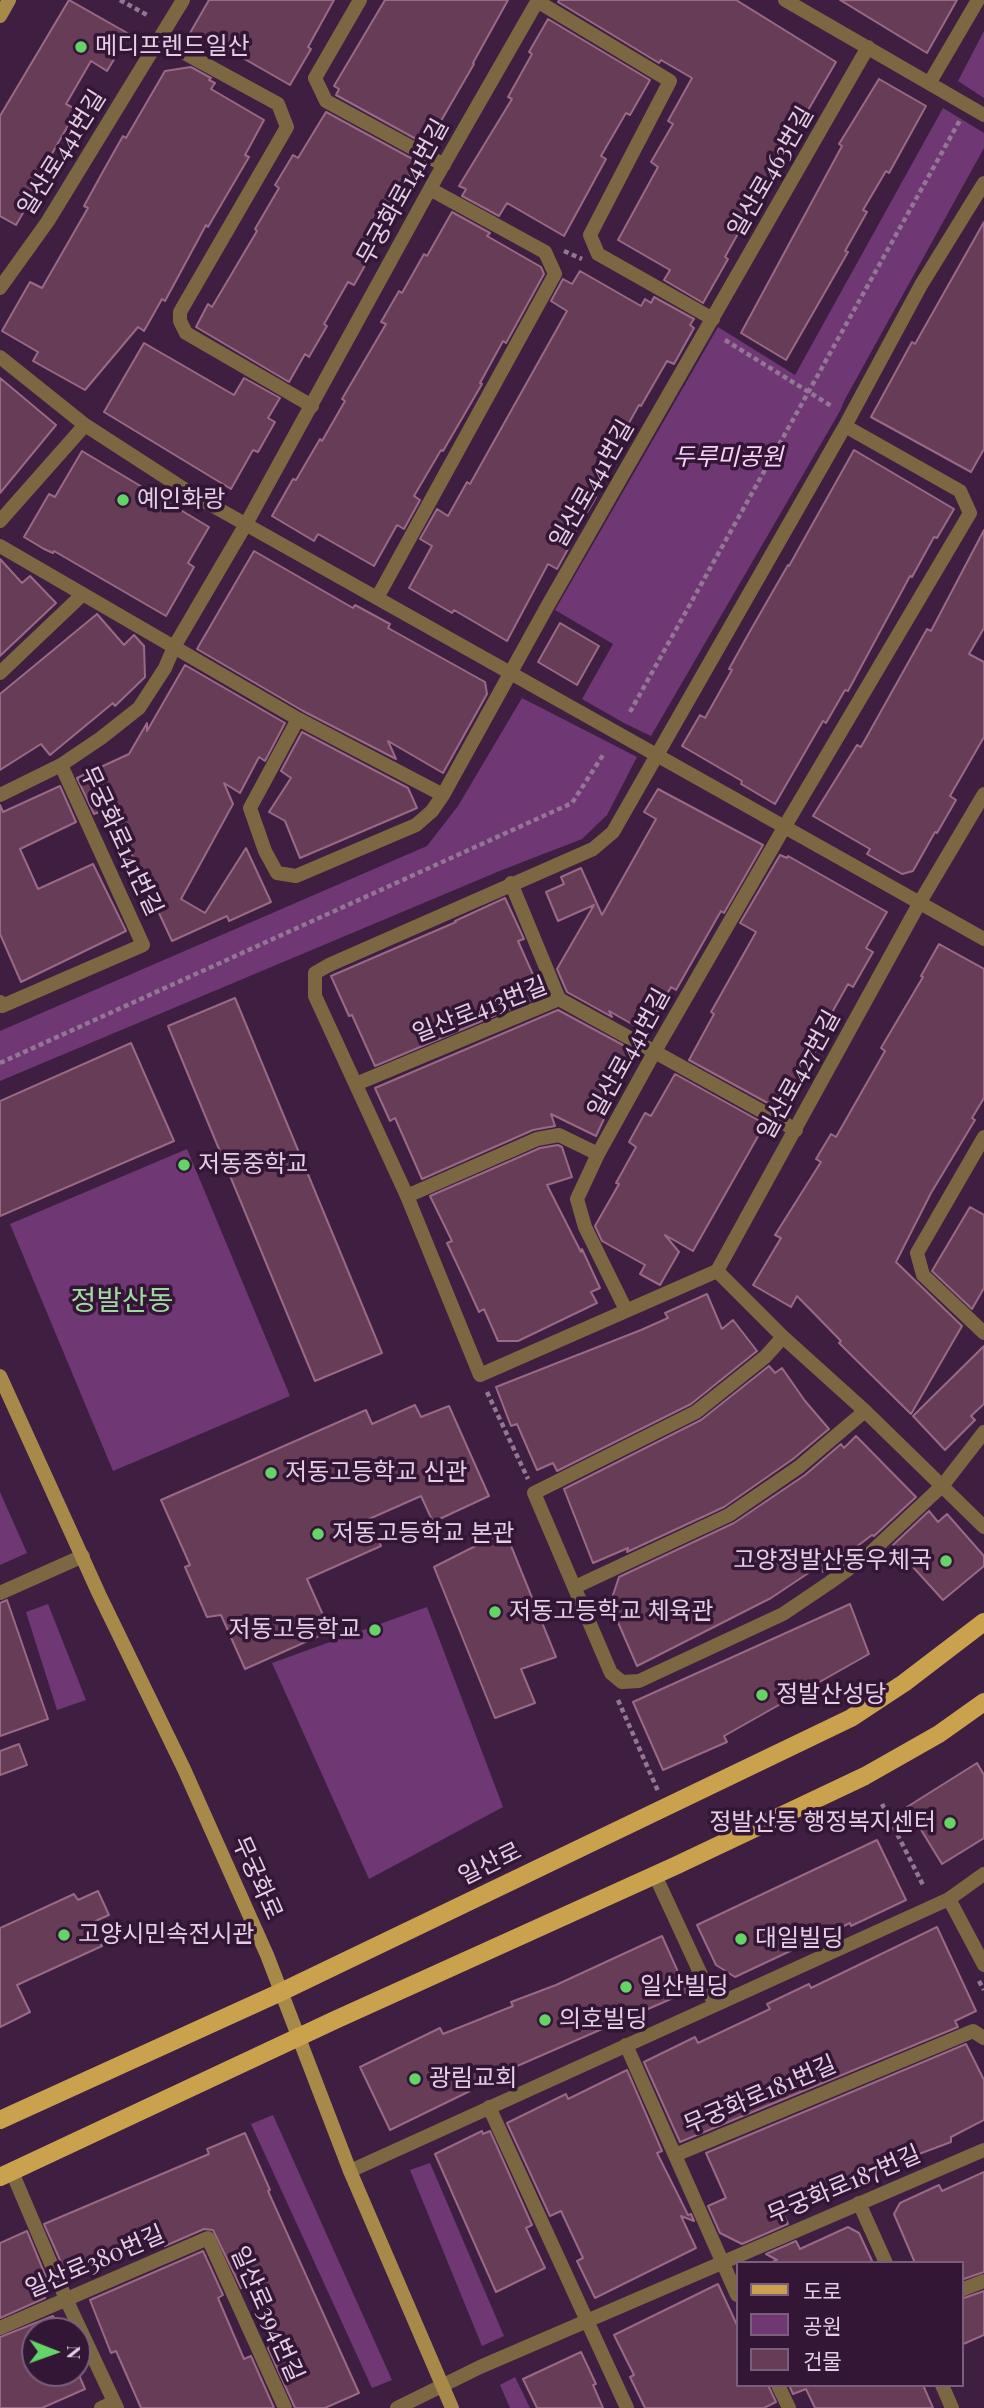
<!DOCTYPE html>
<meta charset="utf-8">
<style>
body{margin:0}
#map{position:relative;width:984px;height:2408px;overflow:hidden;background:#3e1f41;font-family:"Playfair Display","Noto Sans KR",serif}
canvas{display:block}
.legend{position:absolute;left:736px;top:2261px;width:228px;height:126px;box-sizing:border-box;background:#331536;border:2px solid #795f7c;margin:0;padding:9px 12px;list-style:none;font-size:21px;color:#e3cfe4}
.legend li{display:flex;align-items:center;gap:14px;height:35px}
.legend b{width:35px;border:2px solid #795f7c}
.north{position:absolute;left:21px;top:2317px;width:70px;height:70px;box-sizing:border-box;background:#331536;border:2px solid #795f7c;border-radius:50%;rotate:91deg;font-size:19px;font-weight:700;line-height:28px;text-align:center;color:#e3cfe4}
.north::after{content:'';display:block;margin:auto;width:24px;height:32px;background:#64d467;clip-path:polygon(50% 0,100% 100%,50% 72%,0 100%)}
</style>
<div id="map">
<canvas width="984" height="2408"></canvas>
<ul class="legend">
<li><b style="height:9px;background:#caa24d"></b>도로</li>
<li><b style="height:19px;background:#703775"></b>공원</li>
<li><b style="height:19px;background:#673c56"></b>건물</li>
</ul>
<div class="north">N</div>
</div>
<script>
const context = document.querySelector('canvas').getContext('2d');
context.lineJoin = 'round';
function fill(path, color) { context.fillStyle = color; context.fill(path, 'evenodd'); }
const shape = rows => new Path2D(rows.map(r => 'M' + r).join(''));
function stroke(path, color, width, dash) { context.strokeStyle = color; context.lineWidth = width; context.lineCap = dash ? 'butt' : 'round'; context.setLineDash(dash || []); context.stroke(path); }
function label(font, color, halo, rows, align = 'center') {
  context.font = font + ' "Playfair Display","Noto Sans KR",serif'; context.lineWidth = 7; context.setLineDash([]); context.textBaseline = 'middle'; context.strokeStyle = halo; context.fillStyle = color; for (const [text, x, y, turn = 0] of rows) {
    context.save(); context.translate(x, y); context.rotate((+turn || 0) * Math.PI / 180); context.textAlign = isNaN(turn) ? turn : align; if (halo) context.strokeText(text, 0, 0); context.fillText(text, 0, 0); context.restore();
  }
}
fill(shape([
 [984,31,984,98,958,81],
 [943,108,984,133,984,148,844,401,840,411,651,736,624,723,582,699,613,644,555,610,718,327,795,375],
 [522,698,637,757,607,815,582,839,502,870,0,1081,0,1031,427,846,458,806],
 [187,1149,290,1396,113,1471,10,1224],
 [0,1492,27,1553,0,1565],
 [48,1604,86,1700,57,1710,26,1612],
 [427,1607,503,1807,369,1879,272,1663],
 [273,2115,392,2380,372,2388,251,2124],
 [430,2163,504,2336,482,2346,410,2170],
 [515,2377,530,2408,510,2408,500,2385]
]), '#703775');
const building = shape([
 [69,0,129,34,107,71,91,61,66,104,77,110,38,178,42,180,16,225,0,216,0,116,69,0],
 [209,0,334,0,308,47,311,49,290,85,227,49,225,53,190,33,209,0],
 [385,0,508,0,473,63,474,64,427,145,336,95,339,89,334,86,385,0],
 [559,0,736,0,836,62,793,136,753,214,750,212,725,257,728,259,703,303,664,280,670,270,618,240,658,167,651,162,673,124,668,121,692,78,661,60,659,63,558,2,559,0],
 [840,0,957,0,927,53,840,0],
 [548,19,650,80,630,115,626,113,601,156,606,159,564,236,507,203,499,216,462,196,466,189,459,186,512,99,508,97,532,54,529,52,548,19],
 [191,67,211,78,209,80,215,83,211,89,264,120,245,155,249,157,208,227,206,225,165,301,162,299,144,331,138,327,85,390,33,361,38,352,2,331,30,282,42,288,88,208,84,206,106,166,123,136,126,138,165,71,191,67],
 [879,79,926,106,889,173,886,171,863,210,867,212,845,251,848,252,786,360,741,333,842,146,839,144,879,79],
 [326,112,418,162,367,250,372,253,354,285,348,282,324,324,327,326,309,357,305,354,289,382,196,327,208,304,212,307,257,231,255,229,279,188,275,185,293,155,298,158,326,112],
 [452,212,490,233,487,236,541,267,544,274,506,343,503,341,480,383,482,384,464,415,443,451,441,450,414,496,420,500,404,529,397,525,374,566,318,534,314,541,272,516,293,479,296,480,320,439,322,441,345,401,342,399,386,324,381,322,399,291,402,293,424,254,427,256,452,212],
 [984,222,984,449,971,472,871,417,912,342,915,344,984,222],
 [580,271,641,306,645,299,651,303,654,297,694,319,690,325,694,328,674,364,667,361,641,406,639,405,611,455,615,457,593,495,596,497,574,535,575,536,557,569,548,564,507,641,454,610,452,613,409,588,432,546,420,539,437,509,448,516,467,482,470,484,567,311,551,301,563,279,572,284,580,271],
 [144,343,234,395,244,378,280,398,268,418,275,422,258,452,253,450,231,489,104,412,144,343],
 [0,378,56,425,0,493,0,378],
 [854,450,954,509,937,538,934,537,912,577,910,576,848,691,845,690,826,723,823,721,775,804,741,784,742,781,682,746,700,715,705,718,732,670,729,669,749,633,788,565,789,566,854,450],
 [82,451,209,527,188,563,194,567,166,616,54,551,53,553,44,549,24,537,49,494,55,497,82,451],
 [984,530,984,628,969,654,984,662,984,737,950,796,956,800,937,833,935,832,913,871,902,874,867,854,870,849,813,816,857,745,861,747,927,629,931,631,984,530],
 [254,551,353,608,355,605,390,624,388,628,485,682,487,694,443,773,388,741,396,759,303,711,197,649,254,551],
 [0,559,22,583,30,576,56,603,0,656,0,559],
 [97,614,124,645,134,635,144,646,145,677,115,706,113,703,50,755,41,744,0,770,0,694,97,614],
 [560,623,599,646,577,685,538,662,560,623],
 [185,665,285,723,265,761,259,757,240,793,224,783,233,804,181,899,205,913,246,848,271,902,229,921,227,916,172,941,112,812,106,815,104,810,94,814,77,778,129,754,147,723,147,731,185,665],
 [302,732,408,788,417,808,300,858,285,821,269,812,291,778,281,771,302,732],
 [60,786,76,822,20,849,38,889,93,864,126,931,21,982,0,934,0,805,3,812,60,786],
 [658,789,763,845,724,913,721,911,676,990,671,987,646,1032,609,1011,612,1017,567,992,557,969,594,905,558,921,546,892,564,884,561,877,581,868,602,915,656,819,644,812,658,789],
 [780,855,787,858,788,856,887,912,866,948,873,952,853,987,848,984,820,1034,824,1036,786,1104,779,1100,775,1107,689,1060,714,1014,711,1012,756,932,740,923,780,855],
 [505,898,524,939,518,941,542,995,545,990,546,994,375,1066,352,1015,349,1016,331,976,456,922,455,921,505,898],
 [939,944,984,969,984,1098,972,1118,975,1120,931,1193,896,1262,962,1326,911,1414,839,1343,841,1341,797,1296,791,1307,753,1285,781,1238,775,1235,821,1162,816,1159,831,1134,836,1137,885,1051,881,1048,923,977,921,976,939,944],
 [235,998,382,1353,315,1381,168,1026,235,998],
 [558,1010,623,1045,630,1065,614,1092,616,1093,596,1136,551,1114,555,1126,533,1130,422,1179,395,1118,390,1121,375,1088,558,1010],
 [131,1043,174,1141,0,1216,0,1101,131,1043],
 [675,1074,765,1124,693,1251,665,1235,679,1252,660,1285,640,1274,645,1265,602,1241,595,1226,619,1184,616,1183,636,1147,629,1142,645,1113,651,1116,675,1074],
 [558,1145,562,1147,572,1177,547,1185,581,1252,582,1249,600,1288,591,1292,597,1303,518,1341,498,1341,484,1309,479,1312,464,1279,447,1243,452,1241,430,1196,540,1148,558,1145],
 [970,1207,984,1215,984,1288,972,1309,932,1271,970,1207],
 [707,1294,722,1329,733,1320,757,1351,691,1404,557,1471,553,1463,537,1470,517,1424,511,1426,496,1387,641,1330,668,1318,665,1313,707,1294],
 [984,1346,984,1404,971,1416,975,1420,945,1450,913,1416,984,1346],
 [769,1366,775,1373,782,1368,805,1401,829,1429,793,1459,724,1507,627,1552,628,1548,593,1563,564,1489,701,1420,769,1366],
 [415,1405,421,1417,449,1406,489,1496,433,1522,421,1496,369,1519,381,1546,307,1579,330,1631,245,1669,221,1615,207,1617,185,1567,190,1565,161,1500,366,1410,372,1424,415,1405],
 [856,1436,916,1497,874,1536,872,1535,823,1572,819,1566,771,1598,637,1666,610,1604,619,1577,734,1523,805,1475,841,1444,844,1448,856,1436],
 [929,1511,938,1522,947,1514,984,1556,984,1566,943,1600,893,1545,929,1511],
 [505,1531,556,1657,521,1669,535,1703,495,1718,434,1567,505,1531],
 [7,1600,48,1719,0,1736,0,1603,7,1600],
 [850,1604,869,1654,724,1736,727,1742,663,1770,633,1702,850,1604],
 [19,1744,27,1765,0,1775,0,1751,19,1744],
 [977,1763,984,1775,984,1838,942,1864,907,1807,977,1763],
 [877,1840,906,1900,851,1926,850,1923,735,1977,716,1965,697,1925,877,1840],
 [98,1891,109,1915,91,1923,102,1946,17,1985,30,2012,0,2027,0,1928,74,1894,78,1900,98,1891],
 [937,1927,976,2011,955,2021,958,2027,680,2142,644,2062,695,2037,698,2043,770,2009,767,2004,809,1984,811,1988,937,1927],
 [662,1936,687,1992,469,2087,470,2091,390,2130,360,2067,440,2028,443,2034,513,2006,511,2002,556,1985,662,1936],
 [966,2044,984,2080,984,2120,951,2137,951,2142,911,2157,784,2215,788,2224,742,2244,720,2233,708,2206,726,2198,706,2153,966,2044],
 [627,2070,662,2151,657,2153,688,2215,691,2214,694,2221,681,2216,696,2248,595,2298,577,2261,583,2258,561,2211,550,2216,507,2123,566,2094,568,2099,627,2070],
 [482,2131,483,2134,490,2131,532,2225,526,2228,545,2268,496,2292,435,2154,482,2131],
 [245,2133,270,2190,268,2191,359,2393,325,2408,295,2408,268,2348,282,2342,257,2284,241,2288,213,2230,204,2229,165,2246,158,2229,64,2269,44,2224,209,2154,207,2149,245,2133],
 [984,2172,984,2272,961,2280,961,2263,915,2263,894,2214,900,2203,939,2185,942,2191,984,2172],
 [848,2227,859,2233,873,2263,770,2263,777,2260,766,2254,796,2241,800,2249,848,2227],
 [27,2231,46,2277,38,2282,45,2298,0,2318,0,2243,27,2231],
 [203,2251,223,2295,218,2298,244,2359,251,2356,274,2408,141,2408,116,2351,111,2353,90,2300,203,2251],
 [718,2284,737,2325,737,2385,768,2385,776,2402,764,2408,645,2408,630,2377,634,2375,614,2335,718,2284],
 [984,2291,984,2335,961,2345,961,2299,984,2291],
 [53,2316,60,2331,35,2331,35,2373,78,2373,85,2389,42,2408,0,2408,0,2337,53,2316],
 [581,2352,596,2384,593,2385,603,2408,537,2408,523,2379,581,2352],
 [789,2385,923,2385,933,2408,815,2408,806,2389,793,2394,789,2385]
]);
fill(building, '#673c56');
stroke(building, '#996985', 2);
stroke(shape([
 [120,0,147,15],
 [564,251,582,259],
 [725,340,833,407],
 [630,712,960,120],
 [0,1063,572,803,603,755],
 [487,1392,528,1479],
 [618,1700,658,1791],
 [882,1804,924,1887],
 [979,1981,984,1990]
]), '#917793', 4.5, [5, 3.5]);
stroke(shape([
 [360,0,315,78,326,101,444,165],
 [785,0,984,115],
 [537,1,670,81,590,235,598,254,713,319],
 [159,39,278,104,287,127,180,312,180,321,186,333,312,406],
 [930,82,978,0],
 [0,288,48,221,183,0],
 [0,357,85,425,190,493,984,939],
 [0,521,85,425],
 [0,546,298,719,443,795],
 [377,598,555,274,545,252,430,189],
 [0,673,83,594],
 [298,719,250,808,265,851,277,873,296,876,416,825,432,811,443,795,548,605,868,47],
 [984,794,920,902,717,1271,783,1337,865,1411,984,1527],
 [0,795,61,765,101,738,139,708,165,668,174,647,246,524,436,178,538,0],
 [511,883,559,999],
 [0,1002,2,1006,143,945,61,765],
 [356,1084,559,999,796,1130],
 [984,1137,917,1253,923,1275,984,1333],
 [407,1196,537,1139,559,1135,598,1154],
 [717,1271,480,1375,407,1196,315,996,315,973,329,965,593,849,613,832,845,426,921,285,984,183],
 [626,1310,585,1227,577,1199,598,1154,655,1051,785,826,970,513,960,491,845,426],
 [783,1337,765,1357,696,1412,534,1493,611,1673,622,1682,639,1681,783,1614,829,1583,868,1555,943,1485,984,1432],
 [575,1587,729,1515,799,1467,865,1411],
 [0,1593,83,1556],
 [655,1875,715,2005],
 [949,1899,984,1965],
 [626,2045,737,2295],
 [489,2107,627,2408],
 [675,2155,973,2031,984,2038],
 [350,2171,949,1899,984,1874],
 [12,2172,66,2299,117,2408],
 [859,2203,886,2263],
 [961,2290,984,2281],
 [0,2328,208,2238,285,2408],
 [778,2385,789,2408],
 [942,2385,952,2408],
 [101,2408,114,2402],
 [397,2408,480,2367,984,2150]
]), '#7b6842', 14);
stroke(shape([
 [0,16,9,0],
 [0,1376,99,1594,184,1769,267,1955,350,2171,452,2408]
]), '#a78949', 14);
stroke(shape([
 [0,2120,281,1992,851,1718,904,1683,984,1622],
 [0,2177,335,2020,675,1866,865,1776,939,1734,984,1702]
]), '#caa24d', 18);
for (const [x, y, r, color] of [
 [81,47,7,"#64d467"],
 [123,500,7,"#64d467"],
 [184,1165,7,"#64d467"],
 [271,1473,7,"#64d467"],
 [318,1534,7,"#64d467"],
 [946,1561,7,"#64d467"],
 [495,1612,7,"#64d467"],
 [375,1630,7,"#64d467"],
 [762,1695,7,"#64d467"],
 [950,1823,7,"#64d467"],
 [64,1935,7,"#64d467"],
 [741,1939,7,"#64d467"],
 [626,1987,7,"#64d467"],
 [545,2020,7,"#64d467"],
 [415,2079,7,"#64d467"]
]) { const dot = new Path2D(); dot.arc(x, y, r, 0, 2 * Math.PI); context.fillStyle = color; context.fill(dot); stroke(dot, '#331536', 2.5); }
label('24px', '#e3cfe4', '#331536', [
 ["메디프렌드일산",95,47],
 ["예인화랑",137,500],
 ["저동중학교",198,1165],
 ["저동고등학교 신관",285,1473],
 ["저동고등학교 본관",332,1534],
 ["고양정발산동우체국",932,1561,"right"],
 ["저동고등학교 체육관",509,1612],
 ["저동고등학교",361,1630,"right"],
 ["정발산성당",776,1695],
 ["정발산동 행정복지센터",936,1823,"right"],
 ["고양시민속전시관",78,1935],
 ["대일빌딩",755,1939],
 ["일산빌딩",640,1987],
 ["의호빌딩",559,2020],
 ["광림교회",429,2079]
], 'left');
label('24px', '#e3cfe4', '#331536', [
 ["일산로441번길",62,153,-58],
 ["일산로463번길",771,172,-60],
 ["무궁화로141번길",403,192,-61],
 ["일산로441번길",592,484,-60],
 ["무궁화로141번길",121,841,65],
 ["일산로413번길",480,1010,-21],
 ["일산로441번길",629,1053,-61],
 ["일산로427번길",799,1075,-61],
 ["일산로",490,1864,-26],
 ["무궁화로",257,1878,66],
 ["무궁화로181번길",760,2095,-23],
 ["무궁화로187번길",844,2185,-23],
 ["일산로380번길",95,2262,-23],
 ["일산로394번길",267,2314,66]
]);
label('italic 24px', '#f7d2f9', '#331536', [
 ["두루미공원",728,458]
]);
label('28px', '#a1daa0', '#331536', [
 ["정발산동",122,1301]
]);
</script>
